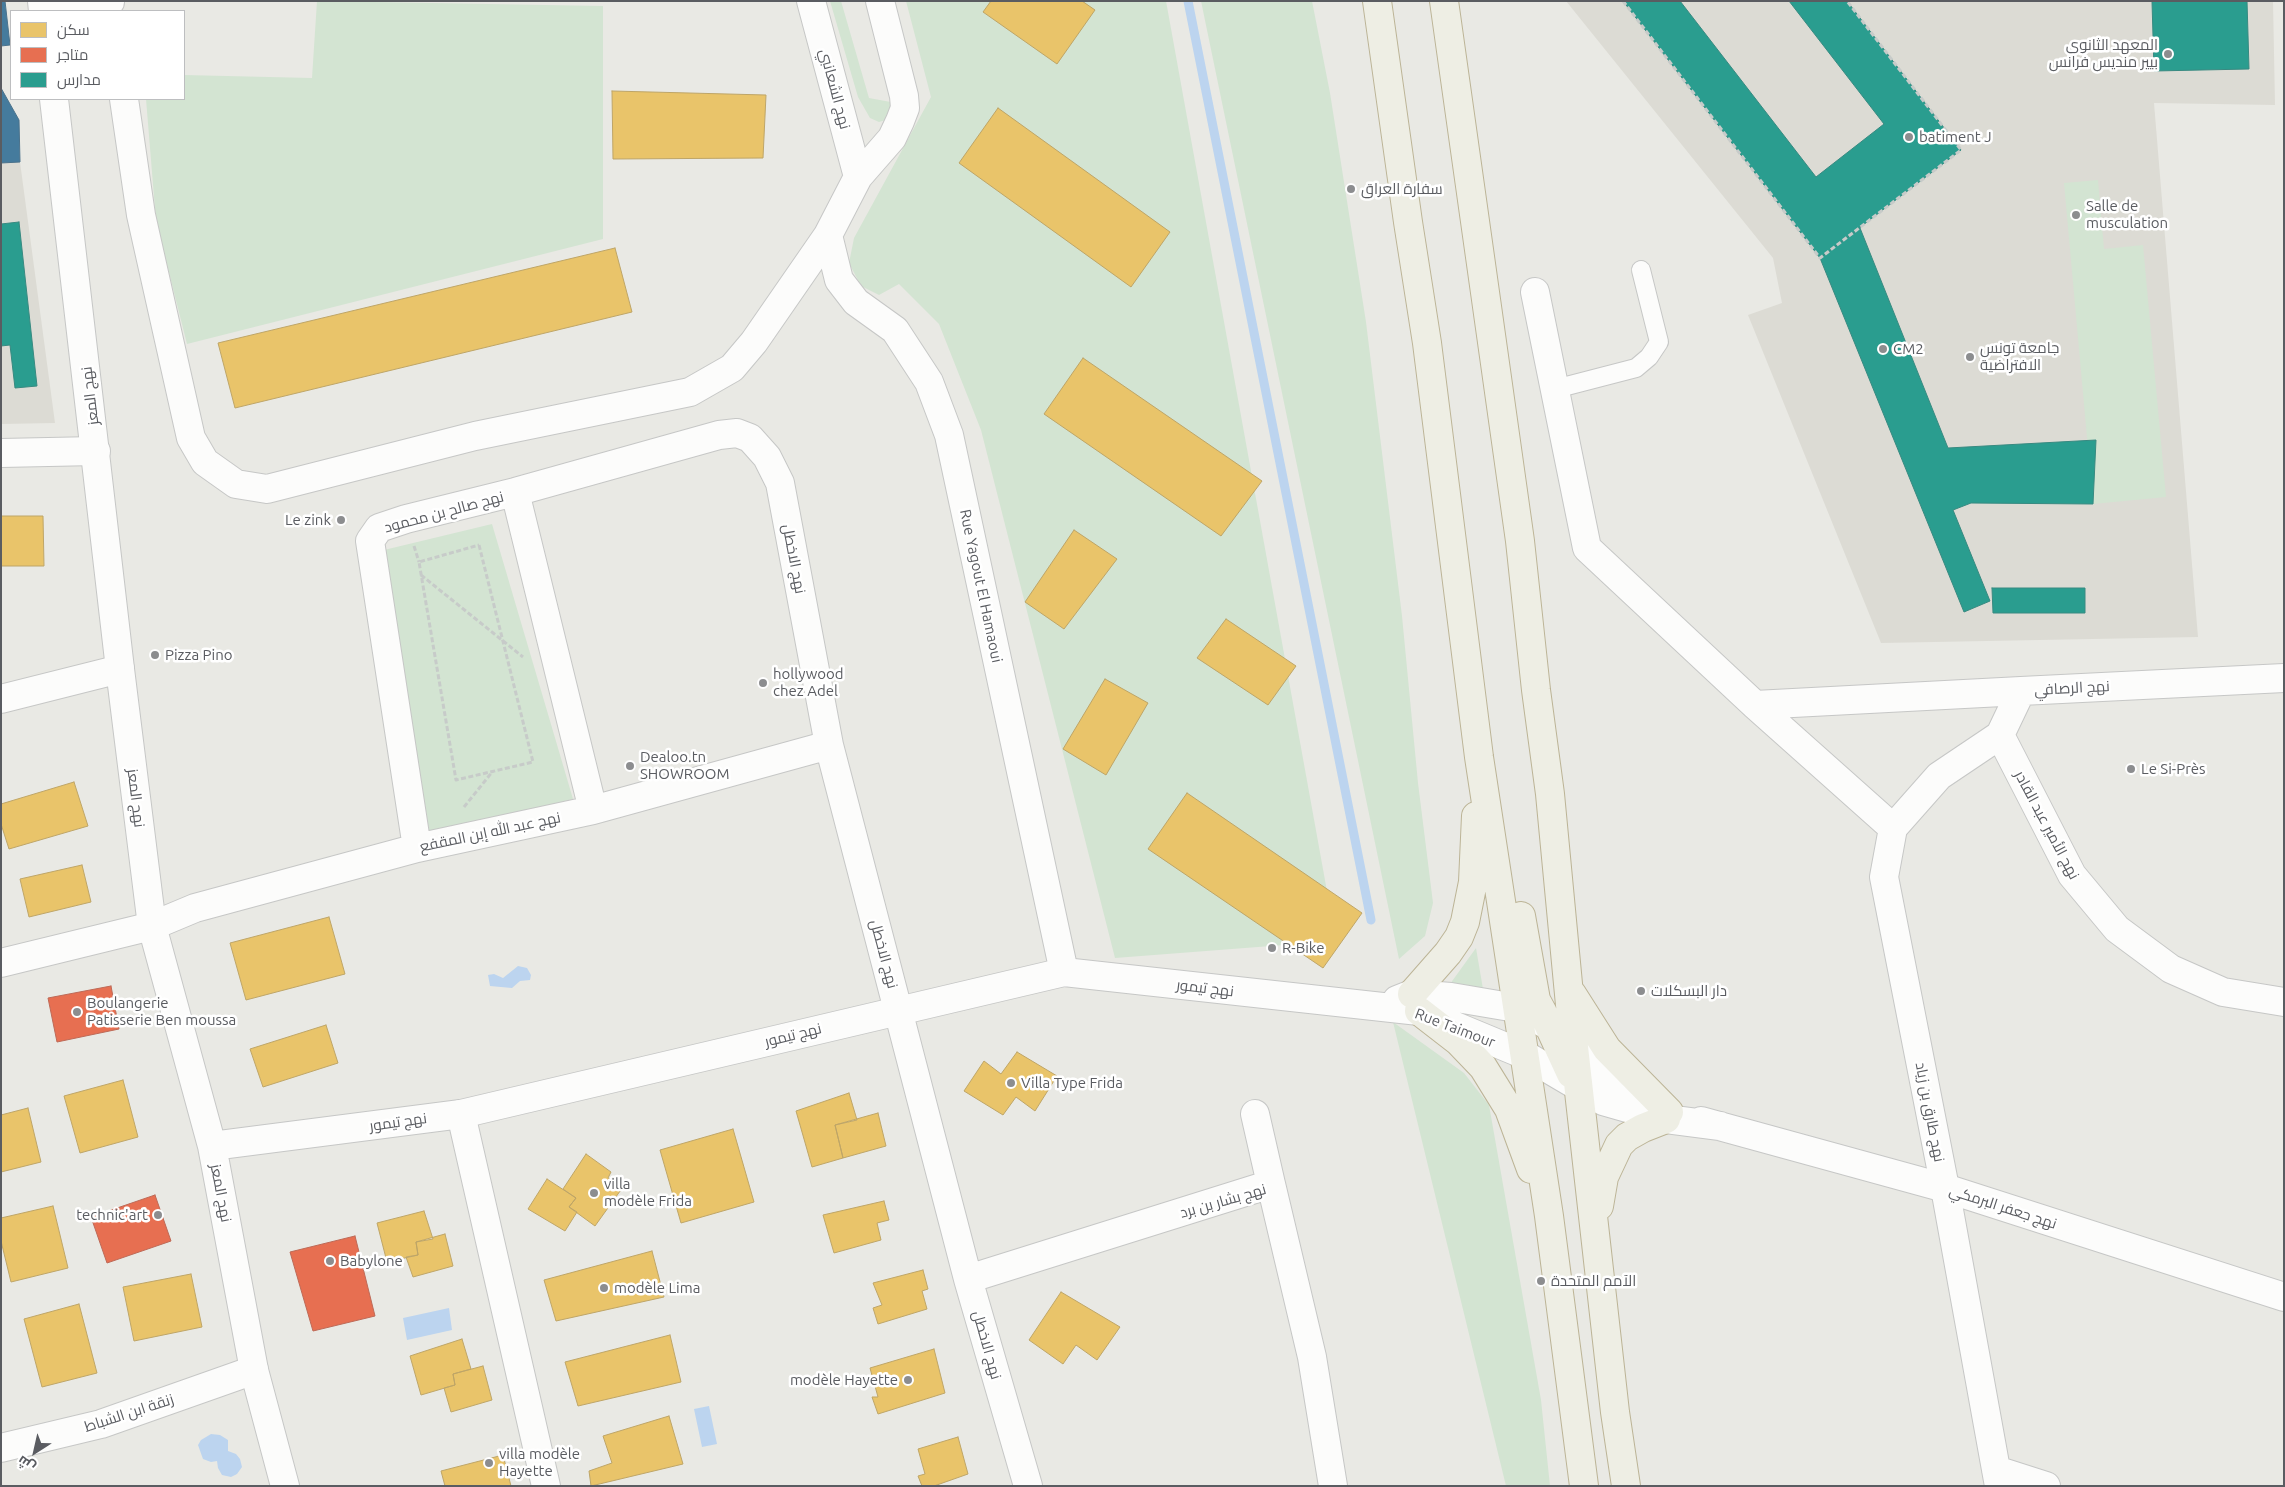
<!DOCTYPE html>
<meta charset="utf-8">
<style>
body{margin:0}
#map{position:relative;width:2285px;height:1487px;overflow:hidden;background:#e9e9e4;font-family:Ubuntu,Cairo,sans-serif}
canvas{display:block}
.frame{position:absolute;inset:0;border:2px solid #5a5c61;pointer-events:none}
.legend{position:absolute;left:10px;top:10px;width:175px;height:90px;box-sizing:border-box;background:#fff;border:1px solid #bdbec0;margin:0;padding:6px 9px;list-style:none;font-size:15px;color:#5a5c61}
.legend li{display:flex;align-items:center;gap:10px;height:25px}
.legend b{width:25px;border:1px solid #bdbec0}
.north{position:absolute;left:10px;top:1427px;width:50px;height:50px;-webkit-text-stroke:4px #fff;paint-order:stroke;rotate:215deg;font-size:14px;font-weight:700;line-height:20px;text-align:center;color:#5a5c61}
.north::after{content:'';display:block;margin:auto;width:18px;height:22px;background:#5a5c61;clip-path:polygon(50% 0,100% 100%,50% 72%,0 100%)}
</style>
<div id="map">
<canvas width="2285" height="1487"></canvas>
<div class="frame"></div>
<ul class="legend">
<li><b style="height:14px;background:#e9c46a"></b>سكن</li>
<li><b style="height:14px;background:#e76f51"></b>متاجر</li>
<li><b style="height:14px;background:#2a9d8f"></b>مدارس</li>
</ul>
<div class="north">ش</div>
</div>
<script>
const context = document.querySelector('canvas').getContext('2d');
context.lineJoin = 'round';
function fill(path, color) { context.fillStyle = color; context.fill(path, 'evenodd'); }
const shape = rows => new Path2D(rows.map(r => 'M' + r).join(''));
function stroke(path, color, width, dash) { context.strokeStyle = color; context.lineWidth = width; context.lineCap = dash ? 'butt' : 'round'; context.setLineDash(dash || []); context.stroke(path); }
function label(font, color, halo, rows, align = 'center') {
  context.font = font + ' Ubuntu,Cairo,sans-serif'; context.lineWidth = 5; context.setLineDash([]); context.textBaseline = 'middle'; context.strokeStyle = halo; context.fillStyle = color; for (const [text, x, y, turn = 0] of rows) {
    context.save(); context.translate(x, y); context.rotate((+turn || 0) * Math.PI / 180); context.textAlign = isNaN(turn) ? turn : align; if (halo) context.strokeText(text, 0, 0); context.fillText(text, 0, 0); context.restore();
  }
}
fill(shape([
 [1566,1,2273,1,2275,105,2154,103,2198,637,1881,643,1748,315,1782,303,1773,258],
 [1,162,20,162,55,423,1,424]
]), '#dcdbd4');
fill(shape([
 [317,1,603,6,603,239,187,344,156,221,146,99,184,99,184,75,312,78],
 [830,1,841,1,869,98,896,103,889,119,879,122,870,118,858,97],
 [906,1,1166,1,1336,941,1115,958,981,430,939,324,899,284,879,295,861,286,849,263,854,238,931,97],
 [1201,1,1312,1,1330,93,1366,322,1402,616,1418,783,1433,903,1425,936,1399,959],
 [2098,180,2104,249,2143,245,2166,497,2093,504,2064,183],
 [492,524,573,799,430,836,384,550],
 [1476,948,1483,989,1450,984],
 [1393,1022,1464,1073,1489,1105,1541,1400,1550,1486,1506,1486]
]), '#d3e4d2');
fill(shape([
 [518,966,527,968,531,975,530,980,520,981,512,988,490,986,488,975,494,974,503,978],
 [449,1308,452,1330,407,1340,403,1318],
 [709,1406,717,1444,702,1447,694,1409],
 [211,1434,220,1435,228,1440,228,1451,236,1454,240,1459,242,1467,237,1474,231,1477,222,1475,218,1468,217,1461,211,1462,203,1459,198,1445,201,1440]
]), '#bcd4ef');
const homes = shape([
 [991,1,1082,1,1095,10,1057,64,983,12,991,1],
 [612,91,766,95,763,158,613,159,612,91],
 [998,108,1170,232,1131,287,959,163,998,108],
 [615,248,632,312,235,408,218,343,615,248],
 [1083,358,1262,481,1221,536,1044,414,1083,358],
 [1,516,43,516,44,566,1,566,1,516],
 [1074,530,1117,559,1064,629,1025,602,1074,530],
 [1226,619,1296,666,1268,705,1197,658,1226,619],
 [1105,679,1148,703,1106,775,1063,749,1105,679],
 [74,782,88,826,9,849,1,824,1,804,74,782],
 [1187,793,1362,913,1323,968,1148,849,1187,793],
 [82,865,91,902,29,917,20,879,82,865],
 [329,917,345,974,246,1000,230,943,329,917],
 [326,1025,338,1063,263,1087,250,1049,326,1025],
 [1017,1052,1057,1076,1035,1111,1016,1097,1003,1115,964,1091,984,1061,1001,1074,1017,1052],
 [123,1080,138,1137,80,1153,64,1096,123,1080],
 [849,1093,857,1120,835,1125,843,1158,812,1167,796,1111,849,1093],
 [28,1108,41,1162,1,1172,1,1115,28,1108],
 [878,1113,886,1146,843,1158,835,1125,878,1113],
 [733,1129,754,1202,681,1223,660,1150,733,1129],
 [586,1154,611,1172,608,1178,623,1187,595,1226,569,1207,576,1198,563,1189,586,1154],
 [547,1179,576,1198,569,1207,577,1212,565,1231,528,1209,547,1179],
 [884,1201,889,1220,877,1223,881,1240,834,1253,823,1215,884,1201],
 [53,1206,68,1268,11,1282,1,1241,1,1218,53,1206],
 [424,1211,433,1239,416,1242,418,1255,387,1262,377,1223,424,1211],
 [445,1234,453,1266,413,1277,406,1257,418,1255,416,1242,445,1234],
 [652,1251,664,1297,556,1321,544,1280,652,1251],
 [923,1270,928,1289,922,1291,927,1309,878,1324,873,1308,882,1305,873,1283,923,1270],
 [191,1274,202,1327,134,1341,123,1287,191,1274],
 [1061,1292,1120,1327,1097,1360,1076,1345,1063,1364,1029,1340,1061,1292],
 [79,1304,97,1373,42,1387,24,1319,79,1304],
 [670,1335,681,1382,578,1406,565,1362,670,1335],
 [462,1339,471,1369,453,1374,455,1385,421,1395,410,1356,462,1339],
 [934,1349,945,1393,878,1414,872,1397,878,1397,870,1368,934,1349],
 [483,1366,492,1400,451,1412,444,1388,455,1385,453,1374,483,1366],
 [669,1416,683,1464,591,1486,589,1471,612,1463,603,1436,669,1416],
 [958,1437,968,1474,934,1486,922,1486,918,1476,925,1474,918,1449,958,1437],
 [503,1455,511,1486,445,1486,441,1471,503,1455]
]);
fill(homes, '#e9c46a');
stroke(homes, '#bea567', 1);
const shops = shape([
 [111,986,119,1029,57,1042,48,998,111,986],
 [155,1195,171,1241,107,1263,91,1217,155,1195],
 [355,1236,375,1316,313,1331,290,1252,355,1236]
]);
fill(shops, '#e76f51');
stroke(shops, '#bd6956', 1);
const schools = shape([
 [1623,1,1680,1,1816,177,1884,124,1789,1,1847,1,1961,150,1820,258,1623,1],
 [2152,1,2247,1,2249,69,2154,71,2152,1],
 [19,222,37,386,15,388,10,345,1,346,1,224,19,222],
 [1860,228,1948,448,2096,440,2093,504,1971,503,1953,510,1990,601,1964,612,1820,258,1860,228],
 [1992,588,2085,588,2085,613,1993,613,1992,588]
]);
fill(schools, '#2a9d8f');
stroke(schools, '#388a81', 1);
const public = shape([
 [1,1,5,1,10,45,1,46,1,1],
 [1,88,19,120,20,162,1,163,1,88]
]);
fill(public, '#457b9d');
stroke(public, '#4b728b', 1);
stroke(shape([
 [1188,1,1371,920]
]), '#bcd4ef', 9);
const service = shape([
 [1555,389,1636,368,1649,357,1659,342,1641,270]
]);
const minor = shape([
 [811,1,858,177],
 [43,9,110,2],
 [124,99,141,215,191,438,205,462,236,484,267,489,475,436,690,392,732,368,754,342,828,235,858,177,892,138,900,121,905,108,904,96,880,1],
 [828,235,839,280,856,302,895,330,929,382,949,435,1064,972],
 [1535,292,1587,548,1755,705,1893,828],
 [1,453,96,451],
 [515,492,593,810],
 [1,699,120,669],
 [1755,705,2021,691],
 [2000,735,2072,875,2117,929,2171,969,2223,992,2284,1002],
 [1893,828,1884,877,1945,1188,1999,1486],
 [1893,828,1939,776,2000,735,2021,691,2284,678],
 [417,848,370,541,379,528,406,519,515,492,719,435,737,433,750,438,767,457,780,483,829,745,968,1279,1028,1486],
 [1,963,152,926,195,908,417,848,593,810,829,745],
 [461,1114,546,1486],
 [1255,1114,1271,1184],
 [968,1279,1271,1184,1312,1357,1333,1486],
 [1,1448,101,1424,254,1370],
 [1996,1470,2046,1486]
]);
const tertiary = shape([
 [42,1,43,11],
 [54,99,120,669,152,926,212,1146,254,1370,285,1486],
 [1397,1000,1412,994,1451,997,1516,1008,1549,1026,1574,1047,1596,1072,1641,1105],
 [1701,1121,1945,1188,2284,1297],
 [212,1146,461,1114,1064,972,1419,1011,1525,1055,1603,1101,1666,1119,1720,1126]
]);
const trunk = shape([
 [1377,1,1408,222,1427,343,1479,757,1549,1216,1584,1486],
 [1444,1,1520,541,1536,690,1550,794,1574,1047,1615,1412,1626,1486],
 [1521,916,1536,1000,1543,1013,1571,1074],
 [1412,994,1448,953,1459,937,1465,922,1473,882,1476,816],
 [1572,994,1607,1049,1669,1112],
 [1419,1011,1459,1042,1483,1067,1509,1109,1531,1169],
 [1599,1206,1604,1177,1619,1145,1627,1137,1643,1128,1666,1119]
]);
stroke(service, '#c6c7c6', 20);
stroke(minor, '#c6c7c6', 30);
stroke(tertiary, '#c6c7c6', 30);
stroke(trunk, '#bcb496', 30);
stroke(shape([
 [1623,1,1820,258,1961,150,1847,1],
 [479,545,533,762,456,780,419,562,479,545],
 [414,546,419,562],
 [421,575,523,657],
 [464,807,493,771]
]), '#c7cbc9', 3, [5, 2.5]);
stroke(service, '#fcfcfb', 18);
stroke(minor, '#fcfcfb', 28);
stroke(tertiary, '#fcfcfb', 28);
stroke(trunk, '#eeeee4', 28);
for (const [x, y, r, color] of [
 [2168,54,5,"#8c8d8f"],
 [1909,137,5,"#8c8d8f"],
 [1351,189,5,"#8c8d8f"],
 [2076,215,5,"#8c8d8f"],
 [1883,349,5,"#8c8d8f"],
 [1970,357,5,"#8c8d8f"],
 [341,520,5,"#8c8d8f"],
 [155,655,5,"#8c8d8f"],
 [763,683,5,"#8c8d8f"],
 [630,766,5,"#8c8d8f"],
 [2131,769,5,"#8c8d8f"],
 [1272,948,5,"#8c8d8f"],
 [1641,991,5,"#8c8d8f"],
 [77,1012,5,"#8c8d8f"],
 [1011,1083,5,"#8c8d8f"],
 [594,1193,5,"#8c8d8f"],
 [158,1215,5,"#8c8d8f"],
 [330,1261,5,"#8c8d8f"],
 [1541,1281,5,"#8c8d8f"],
 [604,1288,5,"#8c8d8f"],
 [908,1380,5,"#8c8d8f"],
 [489,1463,5,"#8c8d8f"]
]) { const dot = new Path2D(); dot.arc(x, y, r, 0, 2 * Math.PI); context.fillStyle = color; context.fill(dot); stroke(dot, '#fff', 2); }
label('15px', '#5a5c61', '#fff', [
 ["المعهد الثانوي",2158,45,"right"],
 ["بيير منديس فرانس",2158,62,"right"],
 ["batiment J",1919,137],
 ["سفارة العراق",1361,189],
 ["Salle de",2086,206],
 ["musculation",2086,223],
 ["جامعة تونس",1980,348],
 ["الافتراضية",1980,365],
 ["CM2",1893,349],
 ["Le zink",331,520,"right"],
 ["Pizza Pino",165,655],
 ["hollywood",773,674],
 ["chez Adel",773,691],
 ["Dealoo.tn",640,757],
 ["SHOWROOM",640,774],
 ["Le Si-Près",2141,769],
 ["R-Bike",1282,948],
 ["دار البسكلات",1651,991],
 ["Boulangerie",87,1003],
 ["Patisserie Ben moussa",87,1020],
 ["Villa Type Frida",1021,1083],
 ["villa",604,1184],
 ["modèle Frida",604,1201],
 ["technic'art",148,1215,"right"],
 ["Babylone",340,1261],
 ["الآمم المتحدة",1551,1281],
 ["modèle Lima",614,1288],
 ["modèle Hayette",898,1380,"right"],
 ["villa modèle",499,1454],
 ["Hayette",499,1471]
], 'left');
label('15px', '#5a5c61', '#fff', [
 ["نهج الشعانبي",835,89,75],
 ["نهج المعز",90,396,-97],
 ["نهج صالح بن محمود",444,512,-15],
 ["نهج الاخطل",794,559,79],
 ["Rue Yagout El Hamaoui",981,586,78],
 ["نهج الرصافي",2072,688,-3],
 ["نهج المعز",136,798,83],
 ["نهج الأمير عبد القادر",2047,825,62],
 ["نهج عبد الله إبن المقفع",490,832,-12],
 ["نهج الاخطل",884,954,75],
 ["نهج تيمور",1205,988,7],
 ["Rue Taimour",1455,1028,21],
 ["نهج تيمور",793,1035,-14],
 ["نهج طارق بن زياد",1930,1112,79],
 ["نهج تيمور",398,1122,-8],
 ["نهج المعز",221,1193,79],
 ["نهج بشار بن برد",1223,1201,-16],
 ["نهج جعفر البرمكي",2003,1207,18],
 ["نهج الاخطل",987,1345,74],
 ["زنقة ابن الشباط",129,1413,-18]
]);
</script>
